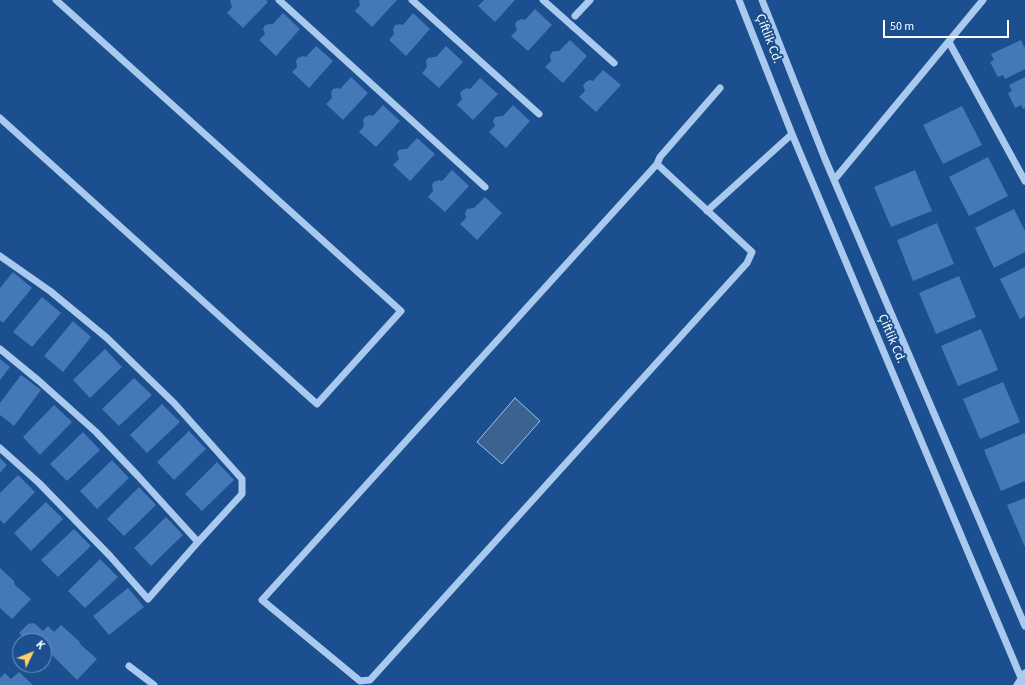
<!DOCTYPE html>
<meta charset="utf-8">
<style>
body{margin:0}
#map{position:relative;width:1025px;height:685px;overflow:hidden;background:#1b4f8f;font-family:"Source Sans 3",sans-serif}
canvas{display:block}
.north{position:absolute;left:12px;top:633px;width:40px;height:40px;box-sizing:border-box;background:#1b4f8f;border:1px solid #7695bc;border-radius:50%;rotate:47deg;font-size:11px;font-weight:700;line-height:16px;text-align:center;color:#fff}
.north::after{content:'';display:block;margin:auto;width:14px;height:18px;background:#ffd166;clip-path:polygon(50% 0,100% 100%,50% 72%,0 100%)}
.scale{position:absolute;left:883px;top:20px;width:126px;height:18px;box-sizing:border-box;border:2px solid #fff;border-top:0;padding-left:5px;font-size:12px;line-height:14px;white-space:nowrap;color:#fff;-webkit-text-stroke:3px #1b4f8f;paint-order:stroke}
</style>
<div id="map">
<canvas width="1025" height="685"></canvas>
<div class="north">K</div>
<div class="scale">50 m</div>
</div>
<script>
const context = document.querySelector('canvas').getContext('2d');
context.lineJoin = 'round';
function fill(path, color) { context.fillStyle = color; context.fill(path, 'evenodd'); }
const shape = rows => new Path2D(rows.map(r => 'M' + r).join(''));
function stroke(path, color, width, dash) { context.strokeStyle = color; context.lineWidth = width; context.lineCap = dash ? 'butt' : 'round'; context.setLineDash(dash || []); context.stroke(path); }
function label(font, color, halo, rows, align = 'center') {
  context.font = font + ' "Source Sans 3",sans-serif'; context.lineWidth = 4; context.setLineDash([]); context.textBaseline = 'middle'; context.strokeStyle = halo; context.fillStyle = color; for (const [text, x, y, turn = 0] of rows) {
    context.save(); context.translate(x, y); context.rotate((+turn || 0) * Math.PI / 180); context.textAlign = isNaN(turn) ? turn : align; if (halo) context.strokeText(text, 0, 0); context.fillText(text, 0, 0); context.restore();
  }
}
const water = shape([
 [515,398,540,421,502,464,477,442,515,398]
]);
fill(water, '#3c6290');
stroke(water, '#9cc4f0', 1);
fill(shape([
 [231,0,266,0,268,2,243,28,227,13,232,7,230,1],
 [359,0,397,0,372,27,355,11,360,5],
 [484,0,515,0,495,22,478,6],
 [535,9,552,25,528,51,511,36,517,30,515,24,517,21,522,19,525,20],
 [283,13,300,29,276,56,259,40,265,34,263,29,265,25,270,24,273,24],
 [413,13,430,29,406,56,389,40,394,34,393,29,395,25,400,24,403,25],
 [570,40,587,56,563,83,545,67,551,61,550,56,552,52,556,51,559,51],
 [1021,40,1024,47,1025,47,1025,69,1005,79,1003,75,998,77,990,62,994,60,991,54],
 [316,46,333,61,309,88,292,72,297,67,296,61,298,58,303,56,306,57],
 [446,46,463,62,439,88,422,73,427,67,426,61,428,58,433,57,436,57],
 [603,70,621,85,596,112,579,97,585,91,583,85,586,82,590,80,593,81],
 [351,77,368,93,343,120,326,104,332,98,331,93,333,89,338,88,340,89],
 [1025,77,1025,108,1023,109,1021,105,1015,108,1008,93,1012,91,1009,85],
 [480,78,498,94,473,120,457,105,462,99,460,93,463,90,467,88,470,89],
 [383,105,400,121,376,147,359,132,364,126,363,120,365,117,370,115,373,116],
 [513,105,530,121,506,148,489,132,495,126,493,121,495,117,503,116],
 [962,106,982,145,943,164,923,125],
 [417,138,435,154,410,181,393,165,399,159,397,153,399,150,404,149,407,149],
 [988,157,1008,196,969,216,949,177],
 [452,170,469,186,445,212,428,197,433,191,432,185,434,182,439,180,442,181],
 [915,170,932,211,891,227,874,187],
 [485,197,502,213,477,240,460,224,466,218,465,213,467,209,472,208,474,208],
 [1014,209,1025,231,1025,252,994,268,975,228],
 [937,223,954,264,913,281,897,240],
 [1025,267,1025,316,1020,319,1000,279],
 [13,272,32,288,3,323,0,320,0,288],
 [959,276,976,317,936,334,919,293],
 [42,297,61,313,32,347,13,332],
 [73,321,91,337,63,372,44,356],
 [981,329,998,370,958,386,941,346],
 [105,349,122,367,90,398,73,380],
 [0,359,10,367,0,380],
 [21,375,41,390,14,426,0,415,0,403],
 [134,378,152,395,119,426,102,409],
 [1003,382,1020,422,980,439,963,399],
 [162,404,180,422,147,453,130,435],
 [54,405,72,422,40,455,23,437],
 [189,431,206,449,174,480,157,462],
 [83,432,100,450,67,481,50,464],
 [1025,433,1025,481,1001,491,984,450],
 [0,458,7,465,0,473],
 [112,460,129,478,97,509,80,491],
 [217,462,234,480,202,511,185,494],
 [18,475,35,492,4,524,0,520,0,493],
 [139,487,156,505,124,536,107,519],
 [1025,498,1025,547,1007,505],
 [46,502,63,519,31,551,14,533],
 [166,517,183,535,151,566,134,548],
 [74,529,91,546,58,577,41,560],
 [100,559,118,577,85,608,68,591],
 [0,568,14,581,15,585,31,599,12,619,0,608],
 [128,588,144,607,109,635,93,616],
 [34,623,43,631,48,626,54,632,61,625,79,641,81,645,97,659,77,680,52,655,44,662,44,641,27,641,19,633,28,624],
 [19,672,33,685,0,685,0,678,5,673,11,679]
]), '#4478b7');
stroke(shape([
 [279,0,485,187],
 [412,0,539,114],
 [543,0,614,63],
 [739,0,792,134,1024,685],
 [762,0,825,159,1025,626],
 [575,16,590,0],
 [949,42,1025,181],
 [0,118,317,404,401,311,56,0],
 [657,164,752,252,747,263,370,680,360,681,262,600,657,164,660,157,720,88],
 [834,180,983,0],
 [707,211,792,134],
 [0,256,50,291,107,338,174,403,242,479,242,494,198,542,148,599,110,556,39,483,0,448],
 [0,349,39,381,96,432,138,476,198,542],
 [129,666,154,685],
 [1017,685,1025,673]
]), '#a9c9ee', 7);
label('13px', '#fff', '#1b4f8f', [
 ["Çiftlik Cd.",768,39,69],
 ["Çiftlik Cd.",891,339,67]
]);
</script>
